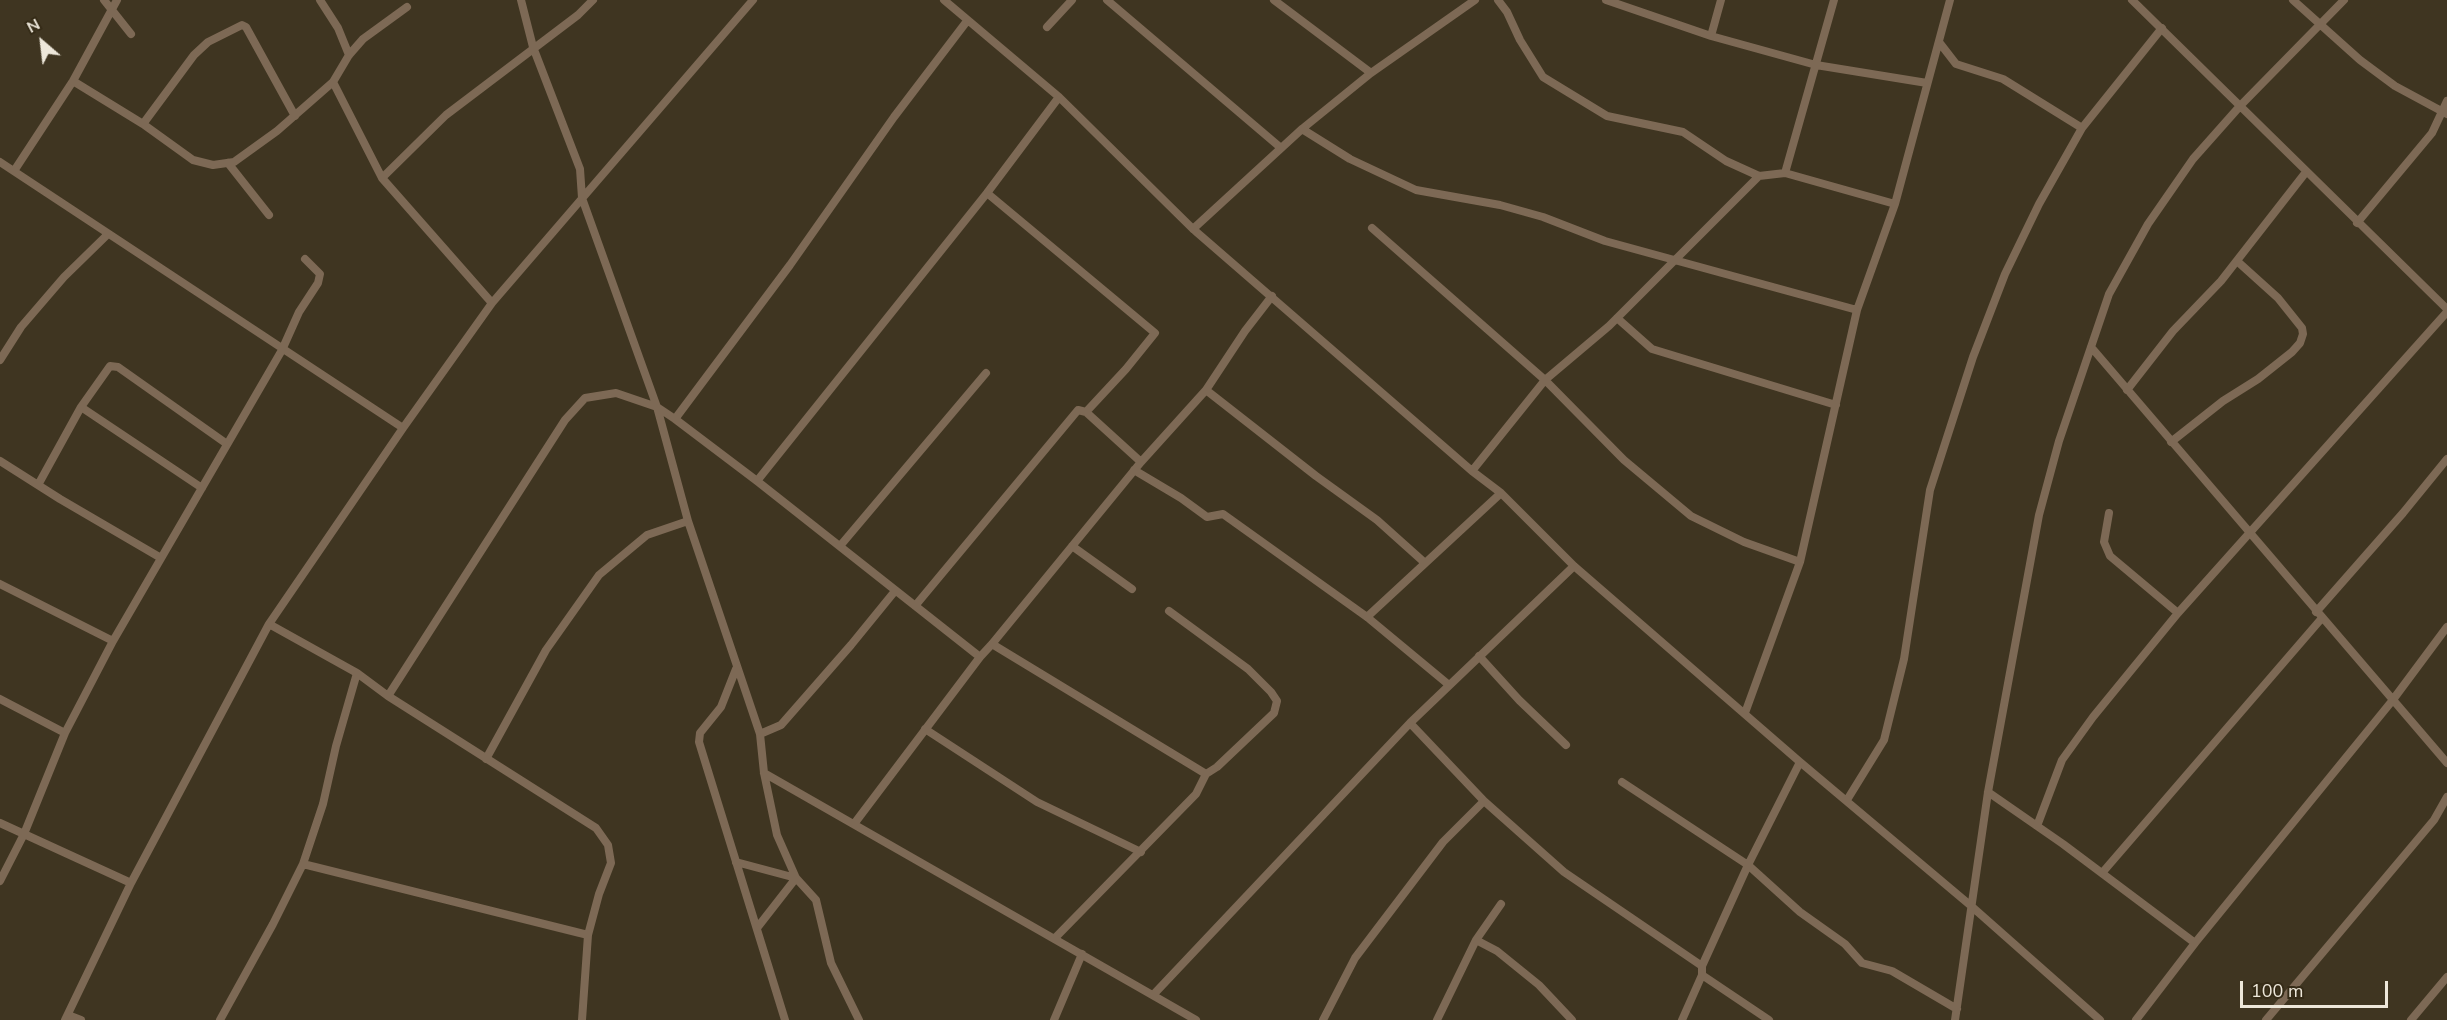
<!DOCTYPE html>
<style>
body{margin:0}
#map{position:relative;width:2447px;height:1020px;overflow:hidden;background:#3f3521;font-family:"Nunito Sans",sans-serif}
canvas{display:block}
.north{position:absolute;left:12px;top:12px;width:60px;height:60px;-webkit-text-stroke:4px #352b17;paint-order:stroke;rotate:332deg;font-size:16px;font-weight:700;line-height:24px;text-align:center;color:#ede7da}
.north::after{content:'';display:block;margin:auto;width:21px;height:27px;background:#ede7da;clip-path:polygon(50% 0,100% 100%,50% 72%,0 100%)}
.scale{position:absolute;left:2240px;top:981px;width:148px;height:27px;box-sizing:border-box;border:3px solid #ede7da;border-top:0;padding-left:8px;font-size:18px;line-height:21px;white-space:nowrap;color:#ede7da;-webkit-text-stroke:4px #352b17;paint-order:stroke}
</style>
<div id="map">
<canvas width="2447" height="1020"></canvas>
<div class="north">N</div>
<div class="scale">100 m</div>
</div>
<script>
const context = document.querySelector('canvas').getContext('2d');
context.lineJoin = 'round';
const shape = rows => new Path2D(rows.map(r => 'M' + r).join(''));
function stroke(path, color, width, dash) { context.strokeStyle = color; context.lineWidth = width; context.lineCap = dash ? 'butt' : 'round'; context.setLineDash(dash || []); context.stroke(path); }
stroke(shape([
 [104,0,131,34],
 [320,0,338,28,349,55],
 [521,0,533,47,580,169,582,198,657,407,688,521,760,734,764,773,777,835,796,878,816,900,831,963,859,1020],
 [944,0,1059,97,1193,229,1472,471,1501,493,1574,566,1800,762,1970,905,2100,1020],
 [1107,0,1281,148],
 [1274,0,1371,73],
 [1498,0,1507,12,1520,40,1543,77,1607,116,1683,132,1726,161,1759,176,1785,173,1895,204],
 [1606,0,1711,36,1816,65,1927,83],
 [2132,0,2447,309],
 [2293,0,2360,60,2395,86,2447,114],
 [1047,27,1072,0],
 [1711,36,1721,0],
 [1939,42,1956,64,2003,79,2082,128],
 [73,81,143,124,194,55,208,42,242,25,246,27,295,116],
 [333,82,382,178],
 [143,124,193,160,213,165,234,162,277,131,333,82,349,55,363,39,407,7],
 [1302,129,1350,159,1416,190,1500,205,1543,217,1605,241,1857,310],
 [0,162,403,428],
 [228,163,269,215],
 [14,171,73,81,117,0],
 [1785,173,1834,0],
 [987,193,1155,333,1126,369,1086,412],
 [2357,223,2432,133,2447,101],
 [1372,228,1545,380,1624,460,1691,516,1744,542,1800,562],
 [1193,229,1302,129,1371,73,1475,0],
 [492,303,382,178,446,115,578,15,593,0],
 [1617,318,1652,349,1836,405],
 [2091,347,2447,763],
 [0,360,21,327,64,277,107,235],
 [1206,390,1316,476,1377,520,1425,563],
 [2127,390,2173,331,2221,281,2306,172],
 [81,407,202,488],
 [675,419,790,265,894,117,967,21],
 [2171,442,2223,401,2258,379,2292,352,2300,343,2303,334,2302,328,2278,298,2237,261],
 [0,461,60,499,161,558],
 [1134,470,1181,498,1207,517,1223,514,1367,617,1449,685],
 [1472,471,1545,380,1609,326,1759,176],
 [757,481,987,193,1059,97],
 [38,485,81,407,110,366,118,367,227,444],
 [2109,513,2104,542,2110,556,2178,613],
 [840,546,986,373],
 [1072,546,1132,589],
 [0,584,113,641],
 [915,606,1078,410,1086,412,1141,462],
 [1169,611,1248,669,1271,692,1277,701,1274,713,1217,767,1206,774],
 [2316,612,2403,513,2447,459],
 [1367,617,1501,493],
 [269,624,357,673,388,696,596,828,608,845,611,863,599,894,588,935,582,1020],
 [992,644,1206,774,1196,794,1055,938],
 [1479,656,1519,700,1566,745],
 [736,669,721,707,700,733,699,742,785,1020],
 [388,696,565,420,585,398,616,393,657,407,675,419,757,481,980,657],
 [0,699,65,733],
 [1745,713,1800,562,1857,310,1895,204,1950,0],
 [1410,723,1484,801,1564,872,1702,966],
 [925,729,1037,802,1141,852],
 [760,734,781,725,851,645,895,591],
 [486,759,546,650,599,575,647,535,688,521],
 [764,773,1196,1020],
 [1622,782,1748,865,1800,912,1845,944,1862,963,1892,971,1957,1009],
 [1988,792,2063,844,2195,943],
 [1847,800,1884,740,1904,659,1930,490,1973,357,2005,274,2039,204,2082,128,2162,28],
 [0,823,131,883],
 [854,824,980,657,992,644,1141,462,1206,390,1245,331,1272,296],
 [2037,826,2062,760,2093,717,2178,613,2447,312],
 [736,862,796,878,757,928],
 [303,864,588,935],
 [2102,873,2322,618],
 [0,881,24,834,65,733,113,641,282,350,299,312,318,283,320,274,305,259],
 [1476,940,1497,951,1539,985,1572,1020],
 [1702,975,1769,1020],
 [1154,994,1410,723,1574,566],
 [68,1015,81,1020],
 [65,1020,131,883,269,624,403,428,492,303,753,0],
 [220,1020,273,924,303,864,323,804,336,746,357,673],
 [1054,1020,1082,954],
 [1323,1020,1355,958,1443,842,1484,801],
 [1437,1020,1476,940,1501,904],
 [1682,1020,1702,975,1702,966,1748,865,1800,762],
 [1955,1020,1988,792,2039,515,2059,441,2109,294,2148,224,2193,159,2240,106,2344,0],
 [2136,1020,2195,943,2392,701,2447,627],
 [2266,1020,2434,820,2447,797],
 [2411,1020,2447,977]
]), '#7d6955', 8);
</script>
